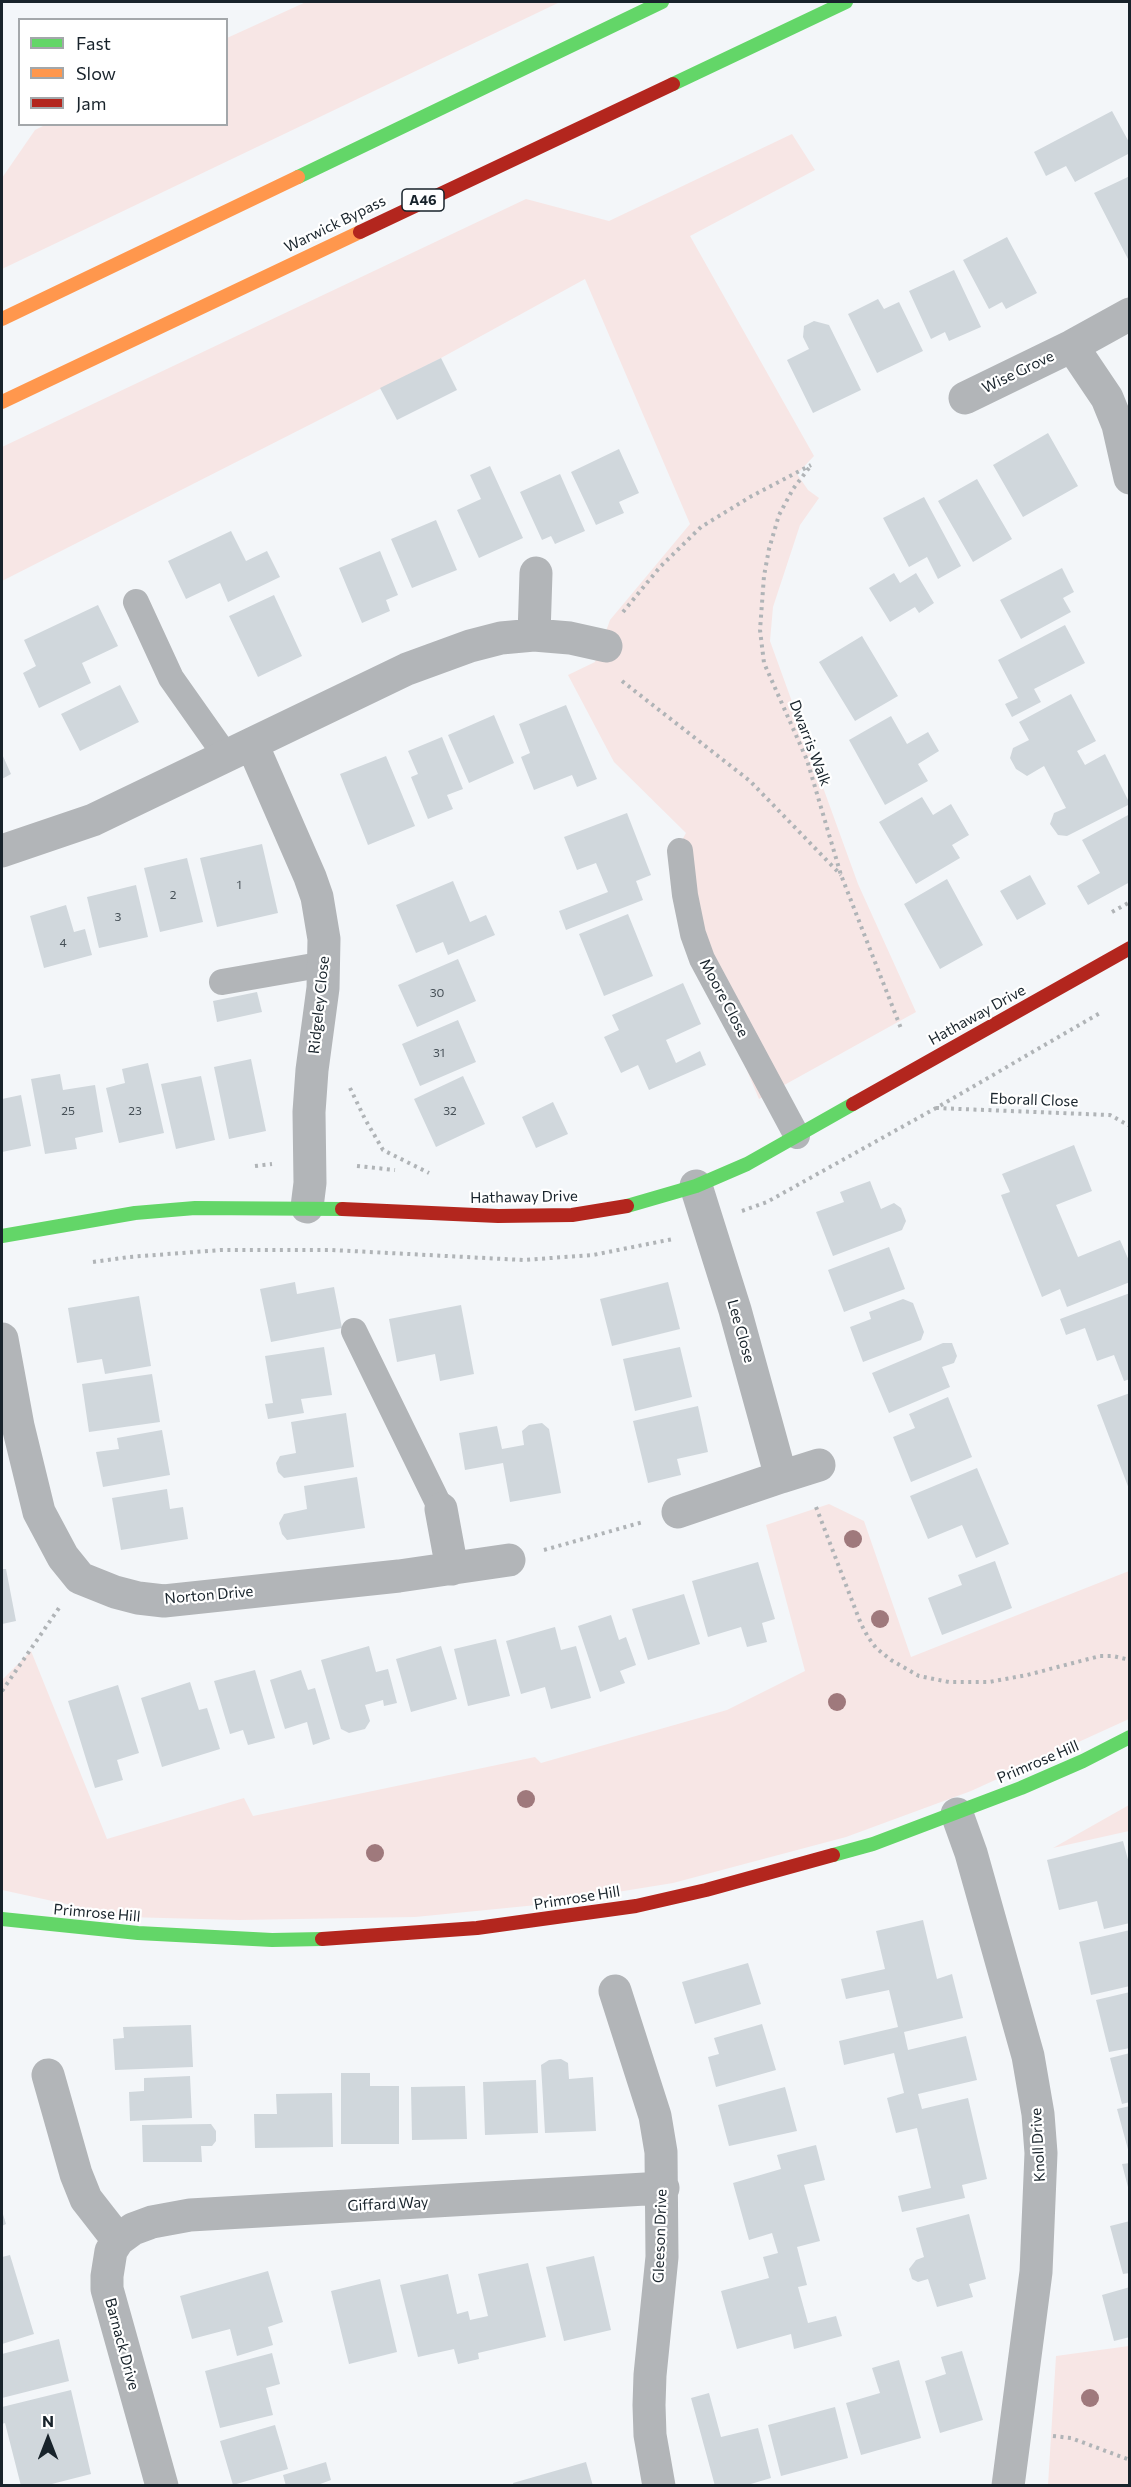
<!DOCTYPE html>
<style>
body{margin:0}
#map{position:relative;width:1131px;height:2487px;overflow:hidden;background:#f3f6f9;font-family:Commissioner,sans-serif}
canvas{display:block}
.frame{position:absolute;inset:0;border:3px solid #18232b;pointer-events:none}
.legend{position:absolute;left:18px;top:18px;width:210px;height:108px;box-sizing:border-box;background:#fff;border:2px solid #a3a7aa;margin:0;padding:8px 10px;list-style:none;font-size:18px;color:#18232b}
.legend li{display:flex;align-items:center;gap:12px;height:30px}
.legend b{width:30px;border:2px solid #a3a7aa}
.north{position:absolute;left:18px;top:2409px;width:60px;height:60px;-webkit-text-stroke:4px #fff;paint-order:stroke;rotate:0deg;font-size:16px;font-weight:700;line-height:24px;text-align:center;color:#18232b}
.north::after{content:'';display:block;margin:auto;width:21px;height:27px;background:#18232b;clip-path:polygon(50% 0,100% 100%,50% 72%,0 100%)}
</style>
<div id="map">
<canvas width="1131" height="2487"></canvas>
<div class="frame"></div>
<ul class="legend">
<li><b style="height:8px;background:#63d668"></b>Fast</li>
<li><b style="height:8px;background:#ff974d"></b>Slow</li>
<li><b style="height:8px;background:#b3261e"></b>Jam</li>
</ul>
<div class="north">N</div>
</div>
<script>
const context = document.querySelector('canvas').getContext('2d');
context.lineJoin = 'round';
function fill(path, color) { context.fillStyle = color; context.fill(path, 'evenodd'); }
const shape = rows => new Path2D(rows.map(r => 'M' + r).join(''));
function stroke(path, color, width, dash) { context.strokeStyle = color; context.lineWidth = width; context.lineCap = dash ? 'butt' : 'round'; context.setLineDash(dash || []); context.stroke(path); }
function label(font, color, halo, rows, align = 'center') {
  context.font = font + ' Commissioner,sans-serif'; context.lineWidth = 4.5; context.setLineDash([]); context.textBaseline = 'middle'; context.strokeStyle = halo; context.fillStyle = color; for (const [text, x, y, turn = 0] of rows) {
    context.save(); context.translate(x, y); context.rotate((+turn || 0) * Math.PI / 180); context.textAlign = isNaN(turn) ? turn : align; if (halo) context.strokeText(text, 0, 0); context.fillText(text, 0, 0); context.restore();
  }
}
fill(shape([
 [306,2,560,2,2,269,2,178,35,130,47,124,226,124,227,38],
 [792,134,815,170,690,236,814,456,797,474,808,490,819,498,800,525,773,607,770,641,858,884,916,1012,759,1099,673,895,669,864,686,833,614,762,568,675,595,662,610,620,690,524,585,279,441,358,2,581,2,447,526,199,609,221],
 [829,1504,864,1521,911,1657,1129,1571,1129,1719,971,1791,846,1837,673,1883,537,1905,415,1917,239,1920,126,1917,2,1890,2,1680,31,1651,107,1839,244,1798,253,1816,535,1757,541,1763,727,1710,805,1671,766,1525],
 [1129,1805,1129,1831,1053,1848],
 [1129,2346,1129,2485,1048,2485,1056,2356]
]), '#f7e6e5');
fill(shape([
 [1112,111,1130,144,1130,153,1075,182,1066,166,1046,176,1034,152],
 [1130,176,1130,258,1128,259,1094,193],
 [1007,237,1037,293,1006,309,1002,302,989,309,963,260],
 [954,270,981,327,949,341,945,332,931,339,909,291],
 [878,299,884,309,899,302,923,351,877,373,848,314],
 [814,321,829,325,861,390,813,413,787,360,809,349,803,337,804,326],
 [441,358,457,390,397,420,380,388],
 [1048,433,1078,486,1023,517,993,465],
 [619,449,639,493,619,502,624,513,596,525,571,472],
 [490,466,523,538,479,558,457,510,481,499,470,475],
 [560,474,585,531,555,544,551,536,542,540,520,492],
 [977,479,1012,539,973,562,938,501],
 [924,497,961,566,938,579,927,557,909,567,883,518],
 [436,520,457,570,412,588,391,539],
 [231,531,246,561,267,551,280,577,228,602,220,583,186,599,168,561],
 [380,551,398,595,386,600,390,611,362,623,339,568],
 [1062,568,1074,592,1063,598,1071,612,1021,639,1000,600],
 [894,573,900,583,916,573,934,603,919,613,915,607,890,622,869,588],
 [274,595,302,656,258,677,229,616],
 [98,605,118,646,82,663,91,683,39,708,23,673,36,666,24,640],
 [1065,625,1085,663,1034,689,1041,702,1012,717,1005,704,1018,698,998,660],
 [862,636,898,696,855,721,819,662],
 [120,685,139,722,80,751,61,714],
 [1071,694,1096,741,1077,751,1085,765,1105,754,1130,804,1067,836,1058,835,1050,824,1054,813,1066,808,1044,766,1027,776,1016,769,1010,758,1013,748,1029,740,1019,722],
 [566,705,597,779,577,787,572,775,534,790,521,757,530,753,519,724],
 [494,715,514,763,469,783,448,735],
 [891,716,907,744,928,732,939,751,918,764,928,781,885,805,849,740],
 [442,737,463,789,447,795,453,809,428,819,411,777,418,774,408,751],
 [2,754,11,774,2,779],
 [386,756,415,826,368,845,340,774],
 [922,797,933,815,951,804,969,835,952,845,960,858,916,884,879,822],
 [627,813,651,875,636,881,643,900,566,930,559,911,608,892,596,863,577,870,564,837],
 [1130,814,1130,882,1088,905,1077,886,1100,873,1082,840],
 [262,844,278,913,217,927,200,858],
 [187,858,203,922,160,932,144,868],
 [1030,875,1046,904,1017,920,1000,891],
 [947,879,983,945,940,969,904,904],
 [453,881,470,922,486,915,495,935,448,955,443,942,416,953,396,905],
 [136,885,148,937,99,948,87,897],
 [66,905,74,932,85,929,92,955,44,968,30,916],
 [628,914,653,976,604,996,579,934],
 [458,959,476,1001,417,1027,398,985],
 [683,983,701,1024,666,1040,676,1063,700,1051,706,1065,649,1090,638,1065,621,1073,604,1037,619,1030,612,1015],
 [257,992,262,1012,217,1022,213,1001],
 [458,1020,476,1062,420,1086,402,1044],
 [251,1059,266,1131,229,1139,214,1067],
 [148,1063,164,1133,119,1143,106,1088,125,1083,122,1069],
 [60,1074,63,1090,95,1085,103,1132,75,1138,77,1149,45,1154,31,1079],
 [201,1076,215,1140,176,1149,161,1084],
 [463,1076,485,1124,436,1147,414,1099],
 [21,1095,31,1146,2,1152,2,1099],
 [553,1102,568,1134,536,1148,522,1117],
 [1074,1145,1092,1191,1056,1205,1078,1257,1120,1240,1130,1263,1130,1282,1067,1307,1060,1289,1042,1297,1001,1195,1010,1192,1002,1174],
 [870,1181,881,1209,894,1203,901,1208,906,1221,902,1230,833,1256,816,1212,844,1202,840,1192],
 [889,1247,905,1289,844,1312,828,1270],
 [295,1282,297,1294,334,1287,342,1328,271,1342,260,1289],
 [668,1282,680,1329,612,1346,600,1299],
 [1130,1293,1130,1379,1124,1381,1114,1355,1097,1361,1085,1328,1066,1335,1060,1319],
 [139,1296,151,1366,105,1374,102,1359,77,1363,68,1308],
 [903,1299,913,1303,924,1332,921,1340,863,1362,850,1327,871,1319,869,1312],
 [461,1305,474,1374,440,1381,435,1354,397,1362,389,1319],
 [943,1343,952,1343,957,1356,954,1363,942,1367,950,1387,889,1413,872,1373],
 [324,1347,332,1395,301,1399,304,1413,268,1419,265,1404,273,1403,265,1356],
 [680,1347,692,1397,635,1411,623,1359],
 [152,1374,160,1422,89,1432,82,1384],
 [1130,1393,1130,1489,1129,1489,1097,1405],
 [948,1397,972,1457,911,1482,893,1437,915,1428,909,1414],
 [698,1406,708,1452,677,1459,681,1475,648,1483,633,1421],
 [346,1413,354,1467,284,1478,278,1472,276,1463,280,1456,296,1453,291,1422],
 [542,1423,549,1429,561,1493,510,1502,503,1463,465,1470,459,1433,497,1426,502,1449,524,1445,522,1431,529,1425],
 [162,1430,170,1475,103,1487,96,1452,119,1449,117,1438],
 [977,1468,1009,1544,976,1558,962,1525,928,1539,910,1496],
 [357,1477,365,1528,287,1540,282,1534,279,1523,284,1514,307,1509,304,1486],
 [167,1489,170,1509,183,1507,188,1539,121,1550,112,1498],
 [995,1561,1012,1608,942,1635,928,1598,962,1585,958,1575],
 [758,1562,775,1619,762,1623,767,1642,747,1647,741,1627,708,1637,692,1581],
 [2,1569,6,1569,16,1621,2,1624],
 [684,1594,700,1644,648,1660,632,1609],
 [611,1615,619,1640,626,1637,636,1665,620,1671,625,1683,600,1692,578,1626],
 [555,1627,561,1650,576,1646,591,1698,551,1709,545,1687,521,1694,506,1641],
 [496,1639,510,1696,468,1706,454,1649],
 [369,1646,376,1672,388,1669,397,1703,384,1706,383,1700,365,1705,370,1721,365,1729,349,1733,341,1729,321,1660],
 [441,1646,457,1699,411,1712,396,1659],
 [255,1670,275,1738,248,1745,243,1730,230,1734,214,1681],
 [301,1670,308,1690,315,1688,330,1739,313,1745,307,1722,285,1729,270,1680],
 [190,1682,199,1710,207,1708,220,1749,162,1767,141,1698],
 [118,1685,139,1753,117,1760,123,1780,95,1788,68,1701],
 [1123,1841,1130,1867,1130,1923,1104,1929,1097,1901,1059,1910,1047,1860],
 [923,1920,937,1979,952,1974,963,2018,904,2032,908,2050,966,2036,977,2080,918,2094,922,2109,968,2098,987,2179,962,2185,965,2198,902,2212,898,2196,931,2188,917,2128,896,2133,887,2098,904,2093,894,2053,844,2065,839,2041,898,2027,889,1990,846,1999,841,1979,885,1969,876,1931],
 [1130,1930,1130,1986,1091,1995,1079,1942],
 [748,1963,761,2004,695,2024,682,1982],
 [1130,1992,1130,2048,1109,2052,1096,2000],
 [762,2024,776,2070,716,2087,708,2057,719,2054,714,2038],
 [191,2025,193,2067,115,2070,113,2039,124,2038,123,2027],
 [1130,2053,1130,2102,1122,2104,1110,2058],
 [561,2059,568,2063,569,2079,593,2077,596,2131,545,2133,541,2065,549,2060],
 [341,2073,370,2073,370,2086,399,2086,399,2144,341,2144],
 [190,2076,192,2118,130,2121,129,2092,144,2091,144,2078],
 [536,2080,538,2133,485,2135,483,2082],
 [465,2086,467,2139,412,2140,411,2087],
 [785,2087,797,2131,729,2146,718,2105],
 [332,2093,333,2147,255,2148,254,2114,277,2114,276,2094],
 [1130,2106,1130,2153,1129,2153,1117,2109],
 [211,2124,216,2131,216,2141,212,2146,201,2146,202,2162,143,2162,142,2125],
 [816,2145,825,2180,804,2185,820,2241,797,2247,807,2285,798,2287,808,2323,836,2316,842,2336,794,2349,791,2334,737,2349,721,2291,769,2278,763,2257,778,2253,772,2233,749,2240,733,2183,781,2169,777,2155],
 [1130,2163,1130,2190,1129,2191,1122,2164],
 [2,2211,6,2224,2,2226],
 [969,2214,986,2279,969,2284,973,2297,937,2307,928,2279,918,2282,912,2279,909,2269,916,2260,924,2257,916,2228],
 [1130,2221,1130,2273,1123,2274,1110,2226],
 [10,2255,34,2334,2,2344,2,2257],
 [594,2256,611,2330,564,2341,546,2267],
 [528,2263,546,2337,478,2353,479,2359,458,2364,454,2349,418,2357,400,2285,448,2274,457,2314,468,2311,470,2320,488,2316,478,2274],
 [268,2271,283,2322,268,2327,273,2345,237,2356,230,2329,192,2339,180,2296],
 [380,2279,397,2352,349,2364,331,2291],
 [1130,2287,1130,2337,1114,2341,1102,2295],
 [59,2339,69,2381,2,2398,2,2354],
 [962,2351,983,2420,940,2433,925,2381,946,2374,941,2357],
 [272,2353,280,2384,266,2388,273,2415,220,2428,205,2371],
 [899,2360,921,2438,861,2455,846,2403,880,2393,872,2368],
 [71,2390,91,2474,44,2486,21,2486,5,2423,2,2424,2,2407],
 [709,2393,721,2437,758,2428,771,2478,744,2486,715,2486,691,2398],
 [835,2407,848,2458,781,2476,768,2425],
 [275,2425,288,2469,233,2485,220,2441],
 [326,2462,331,2480,315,2486,286,2486,283,2475],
 [586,2462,593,2486,514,2486,513,2483]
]), '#d0d7dc');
stroke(shape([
 [809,468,793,489,779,515,769,549,764,576,760,630,764,663,807,760,841,875,902,1031],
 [623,612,660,567,701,527,750,497,811,465],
 [622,681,750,781,841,875],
 [1112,912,1130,902],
 [350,1088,365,1119,383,1150,429,1173],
 [936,1108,1110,1115,1130,1126],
 [255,1166,272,1164],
 [357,1166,395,1170],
 [742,1211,767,1202,936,1108,1100,1013],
 [93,1262,129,1257,221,1250,332,1250,523,1260,593,1255,673,1239],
 [816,1507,861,1624,868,1637,876,1648,891,1660,919,1676,949,1682,989,1682,1027,1675,1100,1656,1113,1656,1130,1660],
 [544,1550,643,1522],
 [2,1691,59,1608],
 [1053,2436,1071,2438,1130,2460]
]), '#b0b4b7', 4, [3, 4.5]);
stroke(shape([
 [136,602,171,678,226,756],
 [680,851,685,895,693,934,702,959,797,1136],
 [222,982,325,964],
 [354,1331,441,1509]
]), '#b2b5b8', 26);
stroke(shape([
 [1072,346,1107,398,1118,425,1130,478],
 [965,398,1072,346,1130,314],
 [534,635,536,573],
 [252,744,310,877,317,897,324,939,323,988,312,1070,309,1112,310,1183,307,1207],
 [2,851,93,820,407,669,470,646,501,638,534,635,570,638,606,646],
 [2,1339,18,1426,39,1512,63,1557,80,1578,115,1592,138,1598,164,1601,399,1576,509,1560],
 [781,1477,819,1465],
 [441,1509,452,1569],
 [678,1512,781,1477,735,1310,696,1186],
 [957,1814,971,1853,1028,2056,1038,2114,1041,2153,1036,2272,1008,2486],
 [615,1991,655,2116,661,2152,662,2257,650,2375,649,2405,650,2435,659,2486],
 [48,2075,76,2174,86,2199,118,2240],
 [162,2486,107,2289,107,2276,111,2251,118,2240,133,2229,152,2222,190,2215,663,2188]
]), '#b2b5b8', 33);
stroke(shape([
 [673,84,846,2],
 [298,177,662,2],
 [627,1206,696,1186,747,1164,853,1104],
 [2,1236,135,1213,195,1208,342,1209],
 [833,1855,873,1844,1021,1788,1083,1761,1130,1737],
 [2,1919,138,1933,272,1940,322,1939]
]), '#63d668', 14);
stroke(shape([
 [2,319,298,177],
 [2,402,360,232]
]), '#ff974d', 14);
stroke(shape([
 [360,232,673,84],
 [853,1104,1130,948],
 [342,1209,498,1216,572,1215,627,1206],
 [322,1939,477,1928,636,1906,706,1890,833,1855]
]), '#b3261e', 14);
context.fillStyle = '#9f797c';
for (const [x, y] of [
 [853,1539],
 [880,1619],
 [837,1702],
 [526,1799],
 [375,1853],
 [1090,2398]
]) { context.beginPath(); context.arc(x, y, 9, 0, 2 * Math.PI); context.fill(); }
label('12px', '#465057', null, [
 ["1",239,885],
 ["2",173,895],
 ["3",118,917],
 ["4",63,943],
 ["30",437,993],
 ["31",439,1053],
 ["25",68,1111],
 ["23",135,1111],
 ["32",450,1111]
]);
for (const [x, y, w] of [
 [423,200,42]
]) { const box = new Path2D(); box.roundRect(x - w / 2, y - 11, w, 22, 4.5); context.fillStyle = '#fff'; context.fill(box); stroke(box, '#18232b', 1.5); }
label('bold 14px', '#18232b', null, [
 ["A46",423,200]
]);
label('15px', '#18232b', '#fff', [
 ["Warwick Bypass",335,224,-26],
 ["Wise Grove",1018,372,-26],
 ["Dwarris Walk",810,743,69],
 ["Moore Close",724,998,62],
 ["Ridgeley Close",319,1005,-84],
 ["Hathaway Drive",977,1015,-29],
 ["Eborall Close",1034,1100,2],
 ["Hathaway Drive",524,1197,-1],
 ["Lee Close",741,1331,74],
 ["Norton Drive",209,1595,-5],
 ["Primrose Hill",1038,1762,-23],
 ["Primrose Hill",577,1898,-9],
 ["Primrose Hill",97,1913,5],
 ["Knoll Drive",1038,2145,-93],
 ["Giffard Way",388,2204,-3],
 ["Gleeson Drive",660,2236,-88],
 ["Barnack Drive",122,2344,75]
]);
</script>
